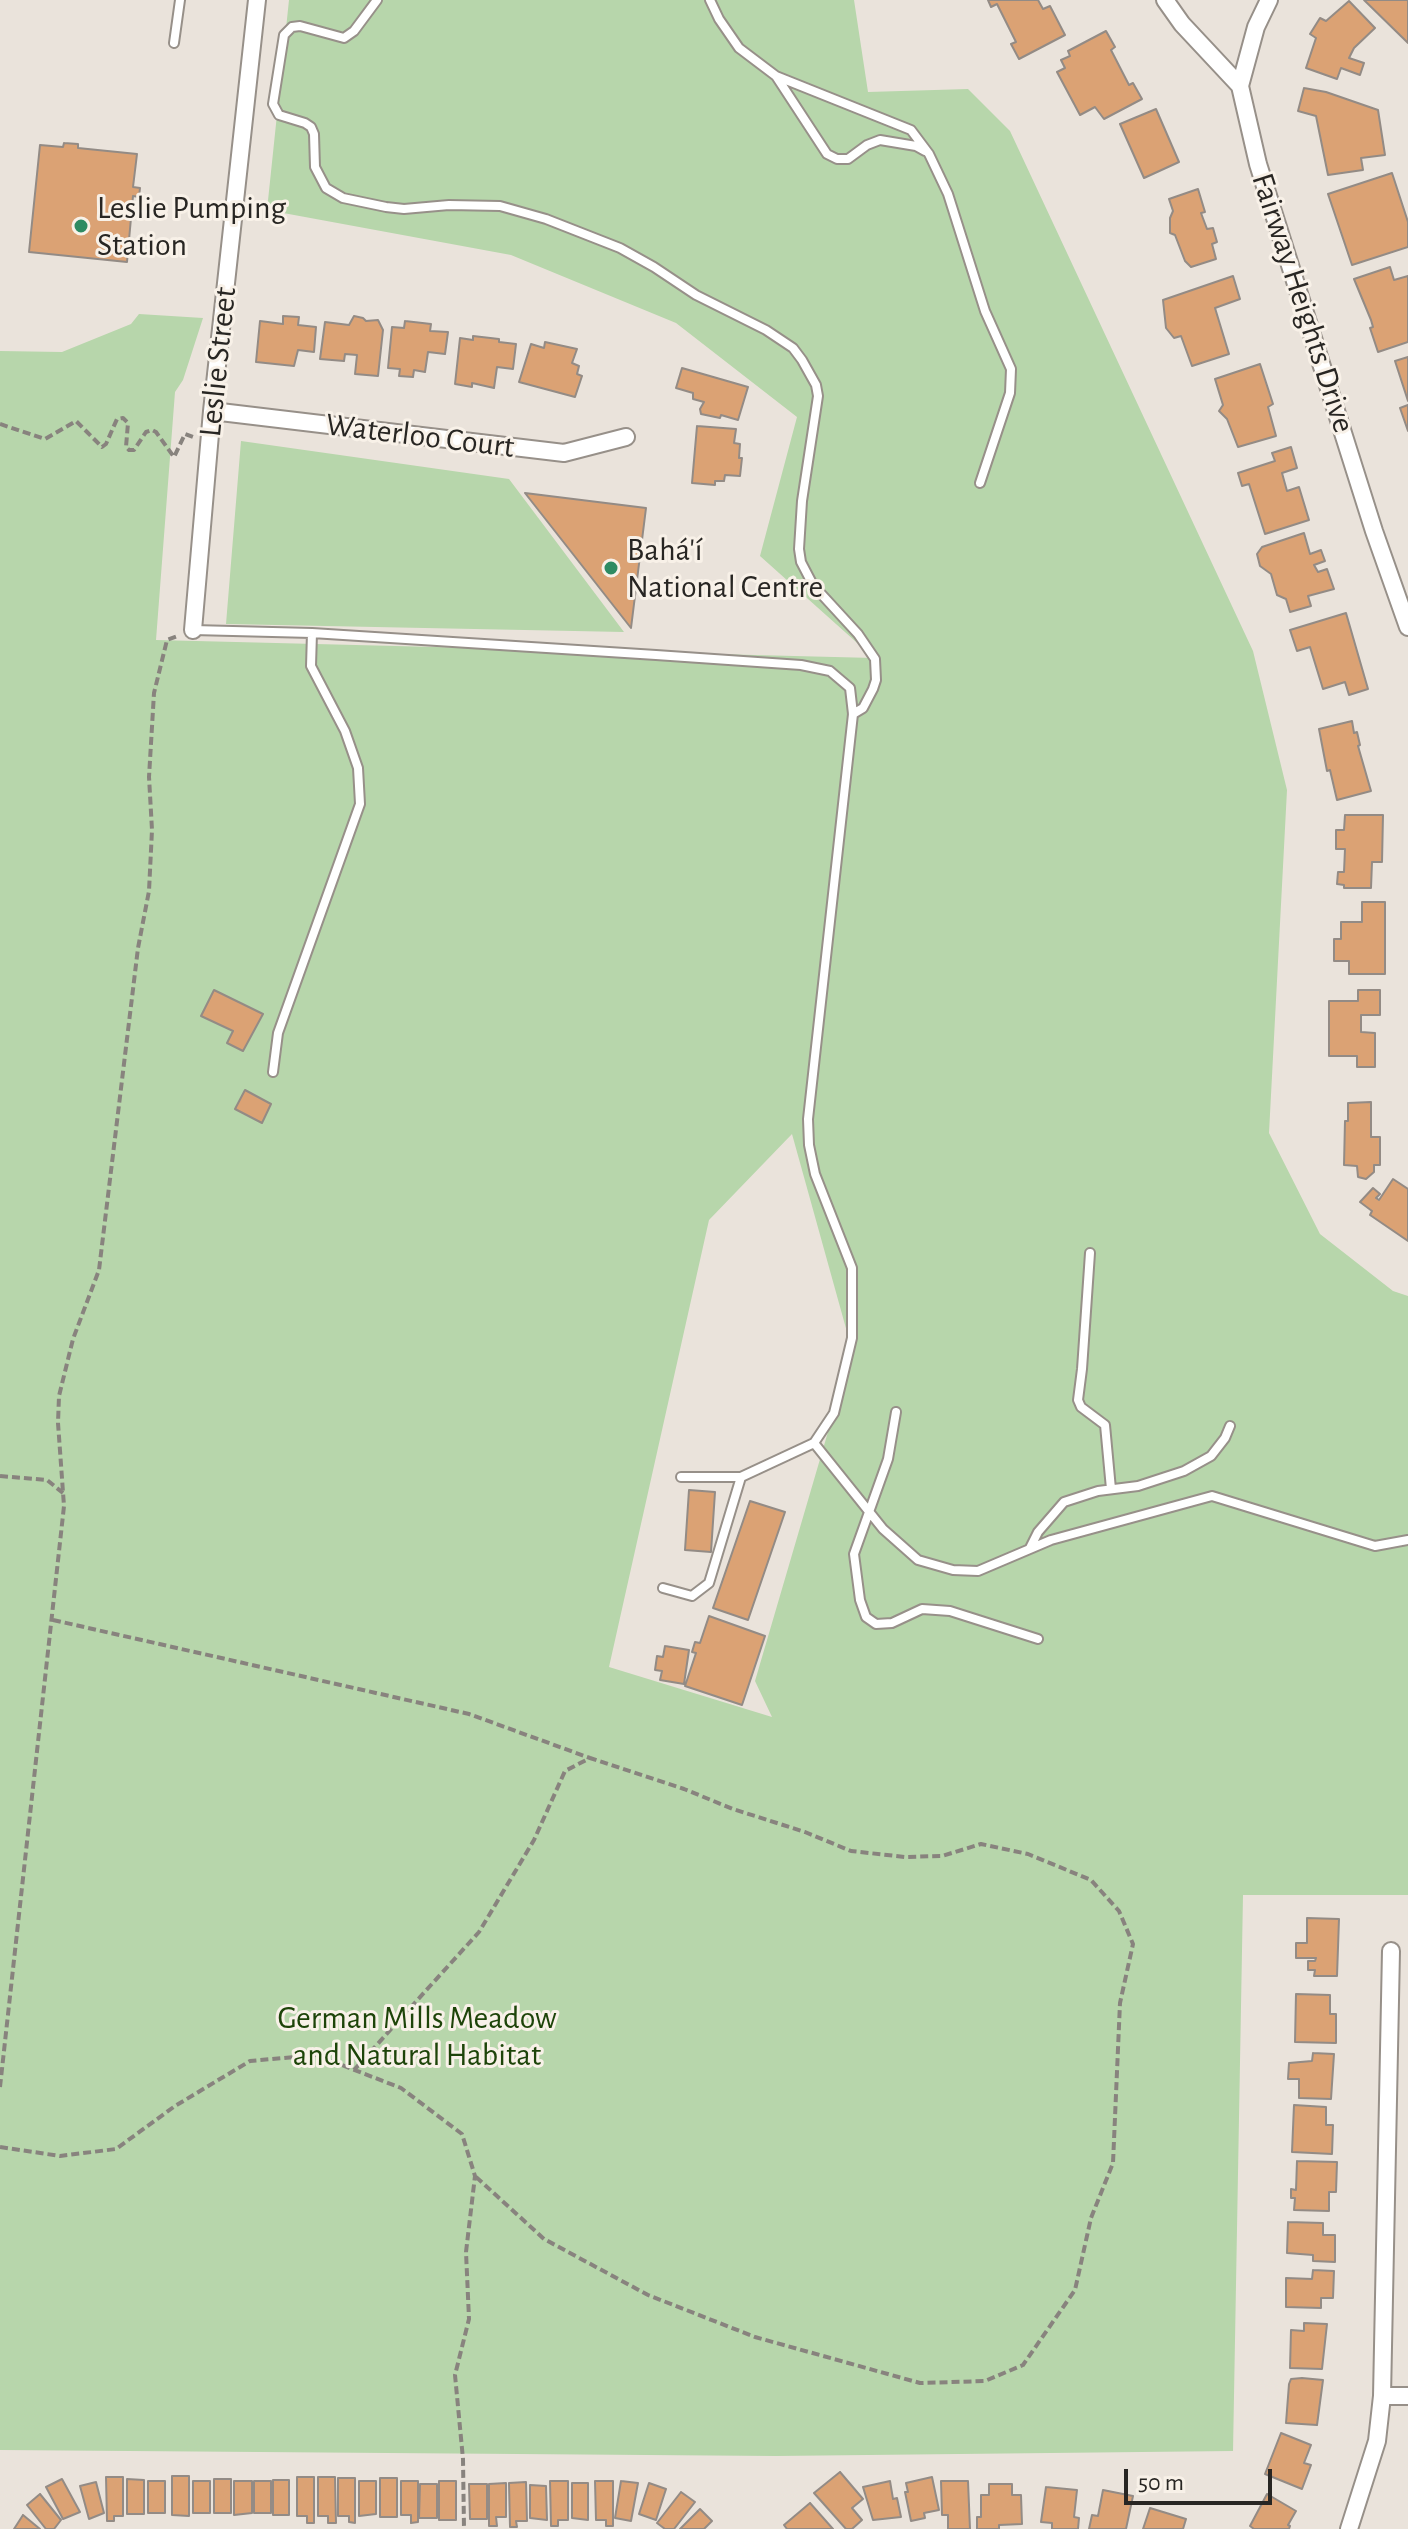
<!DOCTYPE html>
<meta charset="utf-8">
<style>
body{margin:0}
#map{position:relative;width:1408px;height:2529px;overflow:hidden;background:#eae3db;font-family:"Alegreya Sans",sans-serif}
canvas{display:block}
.scale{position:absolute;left:1124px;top:2469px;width:148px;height:36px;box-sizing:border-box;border:4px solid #282623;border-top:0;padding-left:10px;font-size:24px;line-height:28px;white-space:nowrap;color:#282623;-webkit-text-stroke:6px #f8f1e8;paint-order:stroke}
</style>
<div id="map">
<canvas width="1408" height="2529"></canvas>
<div class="scale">50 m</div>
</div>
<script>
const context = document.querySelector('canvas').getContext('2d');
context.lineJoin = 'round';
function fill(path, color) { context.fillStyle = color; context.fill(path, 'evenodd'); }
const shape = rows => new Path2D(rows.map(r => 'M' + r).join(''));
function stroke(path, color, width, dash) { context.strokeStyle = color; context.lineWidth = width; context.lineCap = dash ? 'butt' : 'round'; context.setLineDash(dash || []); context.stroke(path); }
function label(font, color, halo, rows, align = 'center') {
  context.font = font + ' "Alegreya Sans",sans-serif'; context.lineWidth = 6; context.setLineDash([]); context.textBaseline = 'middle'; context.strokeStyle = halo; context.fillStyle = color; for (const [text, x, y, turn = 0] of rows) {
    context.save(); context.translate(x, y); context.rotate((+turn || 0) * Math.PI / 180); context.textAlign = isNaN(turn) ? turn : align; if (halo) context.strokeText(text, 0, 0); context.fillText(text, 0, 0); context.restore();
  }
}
fill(shape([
 [289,0,854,0,868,92,968,89,1010,131,1253,651,1287,790,1269,1133,1320,1234,1393,1291,1408,1296,1408,1895,1243,1895,1233,2451,776,2456,0,2450,0,351,62,352,131,324,139,314,203,318,183,380,175,392,156,640,874,658,760,556,797,417,676,323,511,255,267,210],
 [792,1134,852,1350,755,1681,772,1717,609,1667,709,1220],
 [241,441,509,479,624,632,226,624]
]), '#b7d6ab');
const building = shape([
 [988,0,1038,0,1043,9,1050,6,1065,35,1019,59,1011,44,1016,42,997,4,991,7,988,0],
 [1364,0,1408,0,1408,43,1364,0],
 [1349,1,1375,28,1354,48,1349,58,1364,63,1360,75,1341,68,1337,79,1306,68,1316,38,1310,34,1320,18,1326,21,1349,1],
 [1106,31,1115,47,1111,50,1129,85,1133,83,1142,99,1104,119,1095,107,1080,115,1057,72,1065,68,1061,60,1070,56,1068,51,1106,31],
 [1304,88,1326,92,1378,110,1385,155,1361,158,1363,170,1328,175,1316,116,1298,111,1304,88],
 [1156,109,1179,162,1144,178,1120,124,1156,109],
 [64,143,78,144,78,148,137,154,133,187,140,188,139,197,133,196,127,262,29,252,40,145,63,147,64,143],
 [1392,173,1408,222,1408,247,1352,265,1328,194,1392,173],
 [1198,189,1205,212,1201,213,1207,229,1213,228,1217,242,1212,244,1216,259,1191,267,1185,261,1175,235,1170,233,1170,218,1173,211,1169,199,1198,189],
 [1390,267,1394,280,1408,276,1408,342,1378,352,1370,328,1373,327,1371,320,1354,279,1390,267],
 [1233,276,1240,299,1215,308,1229,354,1192,366,1181,336,1174,338,1166,328,1163,300,1233,276],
 [283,316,299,317,298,325,316,327,314,352,298,350,294,366,256,362,260,321,283,324,283,316],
 [354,316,363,318,366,321,378,320,383,330,378,376,355,374,357,355,345,354,344,361,320,359,325,322,349,325,354,316],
 [405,321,431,324,430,331,448,332,445,354,428,352,425,372,414,370,413,377,399,376,400,369,388,368,392,327,404,328,405,321],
 [473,336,499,339,499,342,516,344,513,369,497,367,494,388,472,383,472,387,455,384,460,338,473,340,473,336],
 [545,342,577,349,572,363,579,366,577,374,582,376,575,397,519,382,531,344,544,348,545,342],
 [1408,357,1408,401,1395,361,1408,357],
 [1260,364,1273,404,1268,407,1276,436,1238,447,1227,419,1219,411,1223,405,1215,379,1260,364],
 [682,368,748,387,738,420,721,415,720,418,701,414,700,409,704,402,693,399,693,393,676,388,682,368],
 [1408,405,1408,431,1400,408,1408,405],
 [697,426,736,429,734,443,740,444,739,458,742,458,740,476,725,475,724,481,715,481,715,485,692,483,697,426],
 [1291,447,1297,468,1282,473,1287,491,1299,487,1309,520,1265,534,1249,484,1242,486,1238,473,1275,461,1272,453,1291,447],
 [525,493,646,508,631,628,525,493],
 [1304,533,1310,554,1321,550,1325,561,1314,565,1318,572,1327,569,1334,589,1308,596,1311,606,1290,612,1286,599,1277,595,1271,574,1260,566,1257,554,1262,547,1304,533],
 [1346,613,1368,689,1349,695,1345,682,1323,689,1310,647,1297,651,1290,630,1346,613],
 [1352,721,1354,733,1357,732,1360,745,1358,746,1371,791,1337,800,1330,770,1327,771,1319,729,1352,721],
 [1345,815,1383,815,1382,862,1372,862,1371,888,1344,888,1344,885,1337,884,1338,872,1344,872,1345,849,1336,849,1336,830,1344,830,1345,815],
 [1362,902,1385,902,1385,974,1349,974,1349,961,1334,961,1334,939,1341,939,1341,922,1362,922,1362,902],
 [214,990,263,1014,243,1051,227,1043,233,1031,201,1016,214,990],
 [1358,990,1380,990,1380,1015,1361,1015,1361,1032,1375,1033,1375,1067,1357,1067,1357,1056,1329,1056,1329,1001,1358,1001,1358,990],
 [245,1090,271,1104,262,1123,235,1109,245,1090],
 [1371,1102,1371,1137,1380,1137,1380,1165,1374,1165,1374,1172,1366,1179,1358,1177,1357,1166,1344,1165,1345,1121,1348,1121,1348,1103,1371,1102],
 [1393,1179,1408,1189,1408,1241,1370,1215,1372,1211,1360,1202,1373,1188,1380,1194,1376,1198,1379,1200,1393,1179],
 [689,1490,715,1492,711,1552,685,1550,689,1490],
 [750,1501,785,1512,748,1620,713,1608,750,1501],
 [709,1616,765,1636,742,1705,685,1686,696,1653,692,1652,695,1642,700,1643,709,1616],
 [665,1646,689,1650,684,1684,660,1680,662,1671,655,1670,657,1656,663,1657,665,1646],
 [1307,1918,1339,1919,1337,1976,1314,1976,1315,1970,1308,1970,1308,1961,1315,1961,1316,1958,1296,1958,1296,1943,1307,1943,1307,1918],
 [1296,1994,1330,1995,1330,2014,1336,2014,1336,2043,1295,2042,1296,1994],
 [1313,2053,1334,2054,1331,2099,1299,2098,1299,2079,1288,2079,1289,2063,1312,2061,1313,2053],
 [1294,2105,1326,2107,1326,2125,1333,2125,1332,2154,1292,2152,1294,2105],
 [1297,2161,1337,2162,1336,2192,1329,2192,1329,2211,1294,2210,1295,2198,1291,2198,1291,2189,1296,2190,1297,2161],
 [1288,2222,1323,2223,1323,2235,1335,2235,1335,2262,1313,2261,1313,2255,1287,2253,1288,2222],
 [1313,2270,1334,2271,1333,2298,1321,2298,1321,2308,1286,2307,1286,2278,1312,2279,1313,2270],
 [1304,2323,1327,2324,1322,2369,1290,2368,1291,2330,1304,2331,1304,2323],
 [1302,2378,1323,2380,1317,2425,1286,2423,1289,2384,1291,2379,1302,2378],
 [1281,2433,1311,2445,1304,2463,1311,2465,1302,2489,1265,2474,1281,2433],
 [840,2472,863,2499,852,2508,862,2520,852,2529,846,2529,814,2493,840,2472],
 [172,2476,189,2476,189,2516,172,2515,172,2476],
 [106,2477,123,2477,123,2516,114,2516,114,2521,107,2521,106,2477],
 [297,2477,314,2477,314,2523,307,2523,307,2516,297,2516,297,2477],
 [318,2477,335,2477,336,2523,328,2523,328,2516,318,2516,318,2477],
 [932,2477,939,2510,924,2513,925,2518,911,2521,905,2492,908,2492,906,2483,932,2477],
 [338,2478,355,2478,355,2523,349,2522,349,2516,338,2516,338,2478],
 [380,2478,397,2478,397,2517,380,2517,380,2478],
 [62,2479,80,2512,63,2519,46,2487,62,2479],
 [127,2479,144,2480,144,2514,127,2514,127,2479],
 [214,2479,231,2479,231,2513,214,2513,214,2479],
 [273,2480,289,2480,289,2515,273,2515,273,2480],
 [148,2481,165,2481,165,2513,148,2513,148,2481],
 [193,2481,210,2481,210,2513,193,2513,193,2481],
 [234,2481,252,2481,252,2513,234,2515,234,2481],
 [254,2481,271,2481,271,2513,254,2513,254,2481],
 [359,2481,376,2481,376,2514,359,2516,359,2481],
 [401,2481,418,2481,418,2522,411,2523,411,2515,401,2515,401,2481],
 [439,2481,456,2481,456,2520,439,2520,439,2481],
 [550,2481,568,2481,568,2520,558,2520,558,2526,551,2526,550,2481],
 [595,2481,613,2481,613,2526,606,2526,606,2520,596,2520,595,2481],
 [621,2481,638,2483,631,2521,615,2518,621,2481],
 [890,2481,893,2499,897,2498,901,2517,873,2520,863,2487,890,2481],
 [941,2481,968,2481,970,2529,948,2529,948,2515,942,2515,941,2481],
 [96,2482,104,2513,89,2519,80,2486,96,2482],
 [526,2482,527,2521,516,2521,517,2527,510,2527,509,2483,526,2482],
 [506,2483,506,2517,496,2517,497,2526,489,2526,489,2484,506,2483],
 [572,2483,588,2483,588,2520,572,2518,572,2483],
 [649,2483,666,2489,656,2520,639,2514,649,2483],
 [420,2484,437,2484,437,2518,419,2518,420,2484],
 [469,2484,487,2484,487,2519,470,2519,469,2484],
 [989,2484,1012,2484,1012,2495,1021,2495,1022,2524,999,2525,999,2529,977,2529,977,2517,981,2517,981,2495,989,2495,989,2484],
 [530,2485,546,2486,547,2520,530,2518,530,2485],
 [1046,2487,1077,2490,1074,2517,1079,2518,1078,2529,1052,2529,1052,2523,1041,2522,1046,2487],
 [1103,2490,1133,2496,1126,2529,1089,2529,1092,2515,1098,2516,1103,2490],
 [681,2492,695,2502,674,2529,665,2529,657,2523,681,2492],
 [40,2494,61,2520,54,2529,46,2529,27,2505,40,2494],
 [1267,2494,1296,2511,1288,2525,1290,2526,1289,2529,1254,2529,1250,2526,1267,2494],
 [810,2503,833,2529,787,2529,784,2525,810,2503],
 [1150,2508,1186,2519,1183,2529,1143,2529,1150,2508],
 [700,2509,712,2521,704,2529,680,2529,700,2509],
 [23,2515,40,2529,14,2529,23,2515]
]);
fill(building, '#dba274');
stroke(building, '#938b85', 2);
const service = shape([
 [377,0,354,31,344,38,300,26,292,27,284,35,273,104,279,115,305,123,311,127,314,134,315,167,326,188,343,198,386,207,404,209,449,205,500,206,546,219,620,248,654,267,696,295,766,330,793,348,802,360,816,385,818,396,802,501,799,549,801,562,813,585,858,634,875,659,876,680,873,689,863,708,853,714],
 [710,0,719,19,739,48,776,76,827,154,837,159,848,159,867,145,880,140,916,146,925,151],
 [174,43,180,0],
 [776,76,911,130,929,154,948,194,985,311,1011,369,1010,393,980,483],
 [193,630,312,633,656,655,801,665,830,671,850,688,853,714,808,1119,809,1145,815,1174,852,1268,852,1338,834,1413,814,1443,883,1529,918,1560,953,1570,978,1571,1051,1540,1212,1496,1375,1546,1408,1540],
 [273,1072,278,1033,360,804,358,768,345,731,311,666,312,633],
 [1090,1253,1082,1369,1078,1400,1081,1407,1105,1425,1111,1489],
 [896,1412,888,1459,854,1554,860,1600,866,1617,876,1624,892,1623,922,1609,950,1611,1038,1639],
 [681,1477,741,1477],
 [1030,1548,1038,1532,1064,1502,1098,1491,1138,1486,1184,1471,1211,1456,1225,1438,1230,1426],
 [663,1588,692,1596,709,1583,741,1477,814,1443]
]);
const minor = shape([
 [1165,0,1182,24,1240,86,1258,164,1374,531,1408,627],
 [1240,86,1256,27,1269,0],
 [212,411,564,453,626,437],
 [193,630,212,411,257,0],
 [1382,2396,1408,2396],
 [1349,2529,1377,2441,1382,2396,1391,1951]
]);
stroke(service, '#979089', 12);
stroke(minor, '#979089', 20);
stroke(shape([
 [0,424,45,439,76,421,102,447,106,444,117,419,123,418,128,423,126,447,129,450,134,450,146,432,152,430,156,432,174,457,185,434,193,437],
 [0,1476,47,1480,63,1493],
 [53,1620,469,1714,590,1758],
 [354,2070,479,1932,534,1840,565,1771,590,1758,684,1789,733,1809,805,1832,851,1851,905,1857,942,1856,981,1844,1028,1854,1091,1880,1119,1911,1133,1944,1120,2003,1113,2163,1091,2218,1075,2290,1023,2365,985,2381,920,2383,755,2337,648,2295,544,2239,475,2176],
 [0,2087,64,1506,58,1423,59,1396,73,1339,99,1270,138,948,149,891,152,830,149,777,154,693,167,640,178,636],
 [0,2147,60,2156,116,2149,175,2106,250,2061,316,2055,401,2088,462,2134,475,2176,466,2252,469,2319,455,2375,463,2459,464,2529]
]), '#88837e', 4, [8, 4]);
stroke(service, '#fff', 8);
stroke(minor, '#fff', 16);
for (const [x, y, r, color] of [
 [81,226,8,"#2e8b62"],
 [611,568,8,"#2e8b62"]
]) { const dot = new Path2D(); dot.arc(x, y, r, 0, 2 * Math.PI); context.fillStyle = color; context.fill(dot); stroke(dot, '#f8f1e8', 3); }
label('32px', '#282623', '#f8f1e8', [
 ["Leslie Pumping",97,208],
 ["Station",97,245],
 ["Bahá'í",627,550],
 ["National Centre",627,587]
], 'left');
label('32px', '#282623', '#f8f1e8', [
 ["Fairway Heights Drive",1303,303,72],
 ["Leslie Street",218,362,-84],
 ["Waterloo Court",420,436,7]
]);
label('32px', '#1d4409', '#f8f1e8', [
 ["German Mills Meadow",417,2018],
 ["and Natural Habitat",417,2055]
]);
</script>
